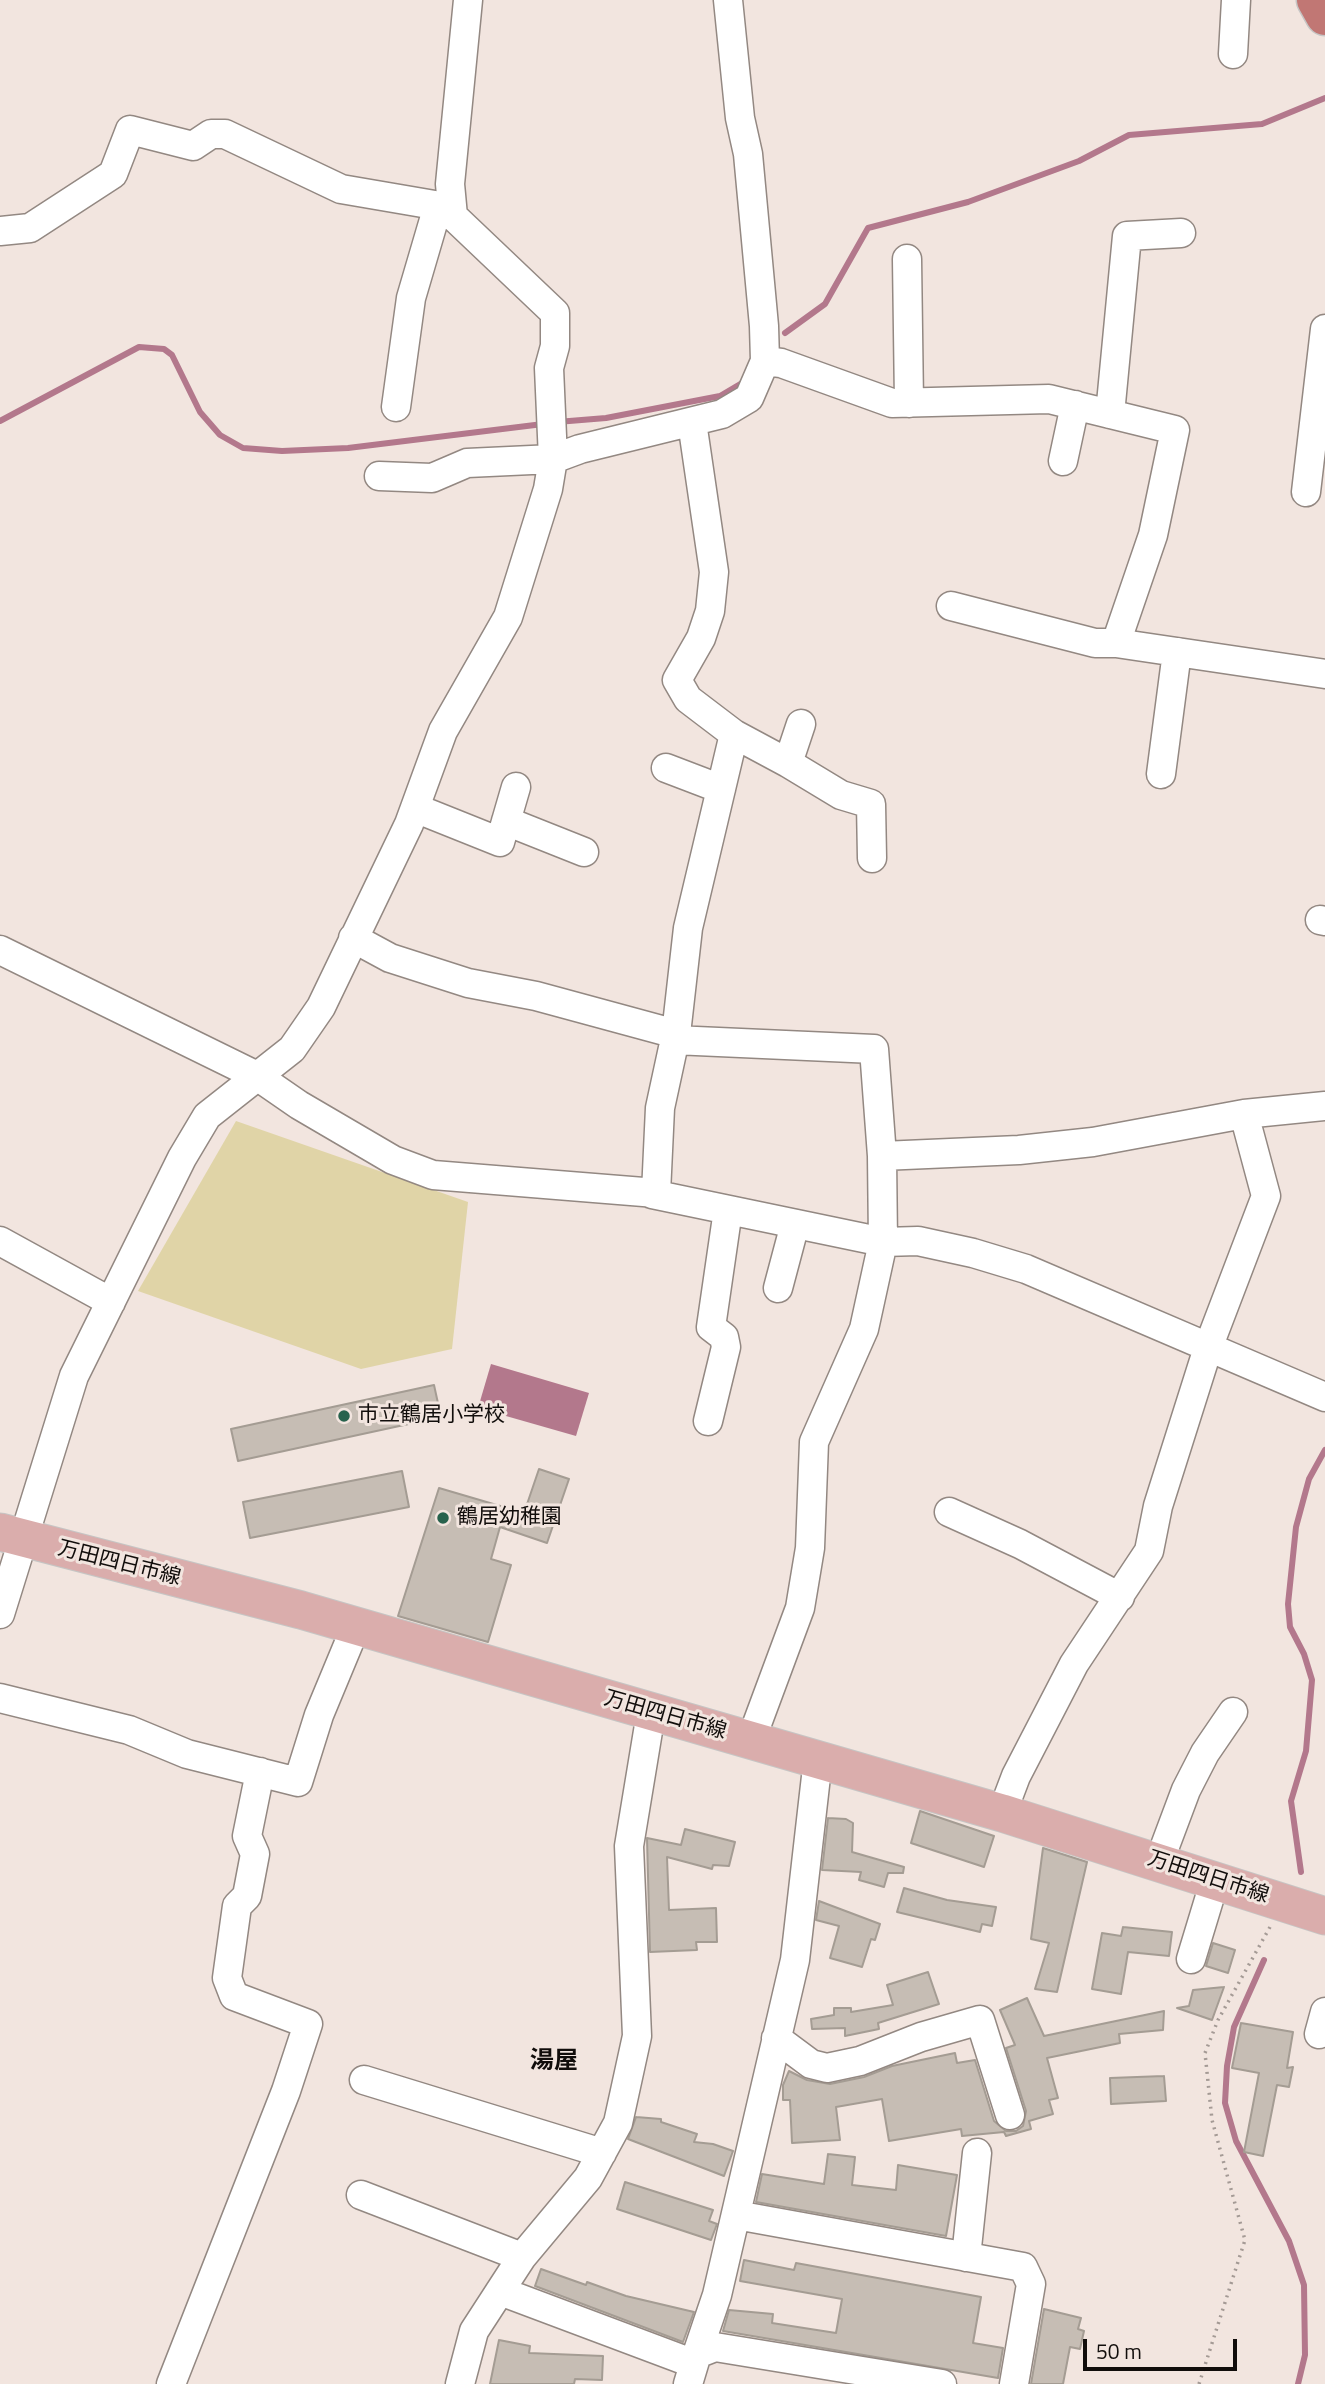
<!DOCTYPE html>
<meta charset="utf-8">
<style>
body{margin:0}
#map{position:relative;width:1325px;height:2384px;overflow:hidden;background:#f2e5df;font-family:"Titillium Web",sans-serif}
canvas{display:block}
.scale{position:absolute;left:1083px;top:2339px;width:154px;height:32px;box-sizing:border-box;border:4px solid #110d0b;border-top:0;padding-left:9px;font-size:21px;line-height:24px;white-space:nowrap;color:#110d0b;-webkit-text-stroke:5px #f2e5df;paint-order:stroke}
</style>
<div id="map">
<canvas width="1325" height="2384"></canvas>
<div class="scale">50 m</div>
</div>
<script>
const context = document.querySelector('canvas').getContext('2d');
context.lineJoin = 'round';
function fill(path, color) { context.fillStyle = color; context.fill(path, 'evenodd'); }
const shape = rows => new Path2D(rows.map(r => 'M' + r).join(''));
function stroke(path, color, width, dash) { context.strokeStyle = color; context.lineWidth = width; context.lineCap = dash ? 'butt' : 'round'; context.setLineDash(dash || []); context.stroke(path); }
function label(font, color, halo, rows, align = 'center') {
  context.font = font + ' "Titillium Web","Noto Sans JP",sans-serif'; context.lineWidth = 6; context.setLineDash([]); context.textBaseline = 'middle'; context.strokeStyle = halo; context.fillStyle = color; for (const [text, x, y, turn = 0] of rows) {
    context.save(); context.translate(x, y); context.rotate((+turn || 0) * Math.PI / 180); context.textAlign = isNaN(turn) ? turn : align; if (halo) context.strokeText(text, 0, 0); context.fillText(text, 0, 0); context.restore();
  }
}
fill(shape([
 [236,1121,468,1202,452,1349,361,1369,138,1291]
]), '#e0d4a7');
fill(shape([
 [491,1364,589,1393,576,1436,478,1408]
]), '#b3788c');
stroke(shape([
 [785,333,825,304,868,228,968,202,1079,161,1129,135,1262,124,1325,98],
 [0,421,139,347,164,349,172,355,200,412,220,435,243,448,282,451,348,448,543,424],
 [557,422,606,418,720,396,742,383],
 [1301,1872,1291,1801,1306,1751,1312,1680,1304,1654,1290,1627,1288,1604,1296,1527,1309,1479,1325,1450],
 [1264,1960,1234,2027,1227,2066,1225,2103,1236,2141,1289,2241,1304,2285,1305,2355,1298,2384]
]), '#b3788c', 6);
const building = shape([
 [434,1385,441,1417,238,1461,231,1429,434,1385],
 [539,1469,569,1479,547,1543,500,1527,491,1559,511,1565,488,1642,398,1616,439,1488,524,1513,539,1469],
 [402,1471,409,1507,250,1538,243,1502,402,1471],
 [920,1811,994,1836,984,1867,911,1843,920,1811],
 [828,1818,846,1819,853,1823,852,1852,904,1867,903,1873,888,1873,884,1887,859,1880,861,1872,822,1870,828,1818],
 [685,1829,735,1842,729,1866,713,1865,712,1869,667,1857,669,1910,716,1908,717,1942,696,1942,697,1950,650,1952,647,1838,681,1845,685,1829],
 [1043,1848,1087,1862,1057,1992,1035,1989,1049,1943,1031,1939,1043,1848],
 [904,1888,947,1900,996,1907,992,1926,982,1924,980,1932,897,1912,904,1888],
 [819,1901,880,1924,875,1940,871,1939,862,1967,830,1958,839,1926,816,1920,819,1901],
 [1123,1927,1172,1932,1169,1956,1128,1952,1121,1994,1092,1989,1102,1933,1121,1936,1123,1927],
 [1213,1943,1235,1950,1228,1973,1206,1966,1213,1943],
 [928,1972,939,2004,878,2023,879,2029,845,2036,845,2028,812,2029,811,2019,834,2015,834,2008,851,2008,851,2012,893,2005,887,1985,928,1972],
 [1224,1987,1212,2020,1177,2008,1189,2006,1193,1990,1224,1987],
 [1027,1998,1044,2036,1164,2011,1163,2030,1119,2034,1120,2043,1047,2058,1058,2098,1049,2100,1053,2114,1029,2121,1031,2129,1006,2136,1004,2132,962,2136,961,2129,889,2141,882,2099,836,2107,840,2140,792,2143,790,2100,783,2100,783,2085,789,2071,807,2080,830,2084,864,2077,892,2066,955,2053,957,2063,975,2060,994,2121,1006,2131,1016,2131,1023,2126,1026,2111,1006,2048,1015,2045,1000,2010,1027,1998],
 [1241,2023,1293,2032,1287,2068,1293,2067,1289,2087,1277,2085,1263,2156,1244,2152,1259,2073,1232,2068,1241,2023],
 [1164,2076,1166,2101,1111,2104,1110,2078,1164,2076],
 [636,2117,661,2119,661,2122,697,2134,694,2142,713,2144,733,2151,724,2176,628,2139,636,2117],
 [828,2154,855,2157,852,2185,896,2190,898,2165,957,2175,946,2236,756,2202,762,2174,824,2184,828,2154],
 [625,2182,713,2210,709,2221,717,2224,711,2240,617,2209,625,2182],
 [744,2260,794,2270,796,2263,981,2297,973,2343,1003,2348,998,2378,723,2331,729,2310,773,2314,772,2323,836,2333,842,2299,740,2281,744,2260],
 [541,2269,586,2285,587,2282,626,2296,694,2312,683,2342,535,2286,541,2269],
 [1044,2309,1081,2318,1078,2329,1084,2331,1080,2349,1070,2347,1063,2384,1031,2384,1044,2309],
 [499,2340,530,2346,529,2353,603,2356,602,2380,575,2379,574,2384,490,2384,499,2340]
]);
fill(building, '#c6bdb4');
stroke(building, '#a49c93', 2);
const minor = shape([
 [1233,54,1236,0],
 [0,231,30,228,113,174,130,130,193,146,211,134,225,134,341,189,452,208],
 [907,259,909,403],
 [765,361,781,363,892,403,1049,399,1175,430,1153,535,1116,643,1095,643,951,606],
 [396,407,411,298,438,206],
 [1110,414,1127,236,1181,233],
 [1063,461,1075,405],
 [379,476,432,478,467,463,553,459,549,368,555,346,555,313,453,216,450,184,468,0],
 [1306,492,1325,329],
 [1116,643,1325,674],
 [734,734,788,763,801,724],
 [788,763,841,795,871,804,872,858],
 [666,768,721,789],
 [1161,774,1177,652],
 [415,808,500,842,516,787],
 [506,821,584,852],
 [1320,920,1325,921],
 [353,938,390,958,468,983,536,996,676,1034,688,928,734,734,688,699,677,680,701,638,710,611,714,572,692,422],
 [0,950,257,1076,299,1105,393,1160,433,1175,656,1193,652,1194,883,1242,918,1241,973,1253,1026,1269,1325,1397],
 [674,1040,874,1049,882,1156,883,1242,864,1329,814,1442,810,1548,800,1608,751,1740],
 [882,1156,1019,1150,1093,1142,1244,1114,1325,1106],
 [656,1193,660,1108,676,1034],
 [0,1241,111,1302],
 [778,1288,795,1224],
 [708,1421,726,1347,724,1337,711,1327,728,1210],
 [949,1512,1020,1544,1120,1597],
 [0,1614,74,1376,182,1158,207,1116,292,1049,321,1007,409,824,443,731,508,617,548,489,553,459,580,449,722,414,749,398,765,361,764,326,748,154,740,118,728,0],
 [0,1698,129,1730,187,1754,298,1782,319,1715,356,1626],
 [1002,1813,1016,1776,1074,1664,1149,1551,1158,1506,1208,1348,1266,1196,1244,1114],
 [1159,1862,1186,1790,1205,1753,1233,1712],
 [1191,1959,1215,1880],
 [1319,2034,1325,2012],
 [776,2038,811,2064,827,2068,860,2061,921,2037,980,2020,1010,2115],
 [364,2080,602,2153],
 [361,2195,522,2257],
 [736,2215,1023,2267,1031,2284,1014,2384],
 [966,2257,977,2153],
 [500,2291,692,2363],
 [697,2354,717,2295,795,1960,818,1759],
 [171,2384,286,2091,308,2024,234,1996,227,1978,237,1906,247,1896,255,1854,247,1836,260,1772],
 [460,2384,474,2331,522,2257,588,2178,618,2123,637,2036,629,1846,651,1713],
 [688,2384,697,2354,715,2347,942,2384]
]);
const major = shape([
 [0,1532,301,1610,1002,1813,1325,1916]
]);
const highway = shape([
 [1316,0,1325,16]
]);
stroke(minor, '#938882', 31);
stroke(major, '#c6c5c4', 39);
stroke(highway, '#c6c5c4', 41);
stroke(shape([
 [1199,2384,1245,2240,1212,2120,1205,2053,1218,2020,1270,1927]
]), '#a49a95', 3.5, [2, 5]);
stroke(minor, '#fff', 28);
stroke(major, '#daadac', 37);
stroke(highway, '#c17774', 38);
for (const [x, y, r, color] of [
 [344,1416,7,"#27624d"],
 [443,1518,7,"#27624d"]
]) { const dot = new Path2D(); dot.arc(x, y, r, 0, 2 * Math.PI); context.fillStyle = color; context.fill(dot); stroke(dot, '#f2e5df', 2.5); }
label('21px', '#110d0b', '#f2e5df', [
 ["市立鶴居小学校",358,1416],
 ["鶴居幼稚園",457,1518]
], 'left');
label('21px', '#110d0b', '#f2e5df', [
 ["万田四日市線",119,1564,14],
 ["万田四日市線",665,1716,16],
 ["万田四日市線",1208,1878,18]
]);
label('bold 24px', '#110d0b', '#f2e5df', [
 ["湯屋",554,2062]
]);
</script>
